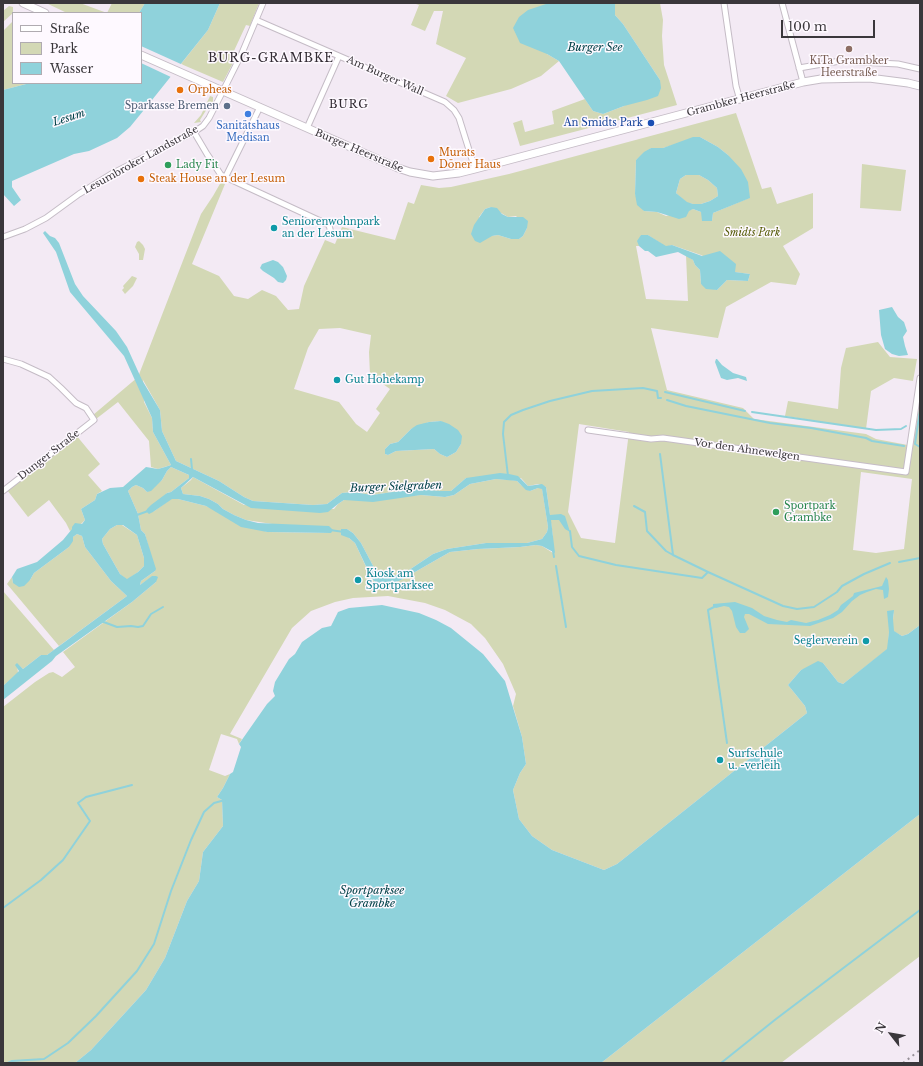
<!DOCTYPE html>
<meta charset="utf-8">
<style>
body{margin:0}
#map{position:relative;width:923px;height:1066px;overflow:hidden;background:#f3eaf4;font-family:"Libre Baskerville",serif}
canvas{display:block}
.frame{position:absolute;inset:0;border:4px solid #3a373b;pointer-events:none}
.legend{position:absolute;left:12px;top:12px;width:130px;height:72px;box-sizing:border-box;background:#fef9ff;border:1px solid #b0abb1;margin:0;padding:5px 7px;list-style:none;font-size:12px;color:#3a373b}
.legend li{display:flex;align-items:center;gap:8px;height:20px}
.legend b{width:20px;border:1px solid #b0abb1}
.north{position:absolute;left:871px;top:1014px;width:40px;height:40px;-webkit-text-stroke:3px #fef9ff;paint-order:stroke;rotate:301deg;font-size:11px;font-weight:700;line-height:16px;text-align:center;color:#3a373b}
.north::after{content:'';display:block;margin:auto;width:14px;height:18px;background:#3a373b;clip-path:polygon(50% 0,100% 100%,50% 72%,0 100%)}
.scale{position:absolute;left:781px;top:20px;width:94px;height:18px;box-sizing:border-box;border:2px solid #3a373b;border-top:0;padding-left:5px;font-size:12px;line-height:14px;white-space:nowrap;color:#3a373b;-webkit-text-stroke:3px #fef9ff;paint-order:stroke}
</style>
<div id="map">
<canvas width="923" height="1066"></canvas>
<div class="frame"></div>
<ul class="legend">
<li><b style="height:5px;background:#fff"></b>Straße</li>
<li><b style="height:11px;background:#d3d8b5"></b>Park</li>
<li><b style="height:11px;background:#8fd2db"></b>Wasser</li>
</ul>
<div class="north">N</div>
<div class="scale">100 m</div>
</div>
<script>
const context = document.querySelector('canvas').getContext('2d');
context.lineJoin = 'round';
function fill(path, color) { context.fillStyle = color; context.fill(path, 'evenodd'); }
const shape = rows => new Path2D(rows.map(r => 'M' + r).join(''));
function stroke(path, color, width, dash) { context.strokeStyle = color; context.lineWidth = width; context.lineCap = dash ? 'butt' : 'round'; context.setLineDash(dash || []); context.stroke(path); }
function label(font, color, halo, rows, align = 'center') {
  context.font = font + ' "Libre Baskerville",serif'; context.lineWidth = 3; context.setLineDash([]); context.textBaseline = 'middle'; context.strokeStyle = halo; context.fillStyle = color; for (const [text, x, y, turn = 0] of rows) {
    context.save(); context.translate(x, y); context.rotate((+turn || 0) * Math.PI / 180); context.textAlign = isNaN(turn) ? turn : align; if (halo) context.strokeText(text, 0, 0); context.fillText(text, 0, 0); context.restore();
  }
}
fill(shape([
 [46,3,80,3,107,13,112,3,145,3,139,13,67,13],
 [220,3,259,3,250,26,246,25,233,53,237,55,223,82,181,64,208,30],
 [413,3,552,3,546,4,547,54,559,61,541,76,511,89,458,103,446,96,466,58,436,44,443,11,434,11,425,31,411,25,419,5],
 [615,3,660,3,663,20,662,36,664,65,677,105,520,146,513,123,522,120,525,132,554,124,552,111,585,99,593,111,603,114,624,106,660,80,623,24,615,15],
 [9,6,13,7,13,13,3,22,3,11],
 [13,21,13,83,30,83,3,90,3,31],
 [210,96,213,97,213,102,210,104,200,120,201,122,194,123,201,115],
 [736,113,762,189,771,187,777,204,813,193,813,228,783,246,800,274,796,285,771,282,726,307,718,338,651,328,667,390,743,408,754,419,866,434,876,439,913,446,920,400,920,625,908,634,902,636,893,631,893,619,894,610,889,632,888,649,843,684,838,682,823,663,801,670,788,685,805,706,807,713,617,864,604,870,552,850,532,836,519,819,513,790,520,773,526,764,522,737,513,706,516,694,503,664,485,638,471,624,445,610,425,603,388,596,353,598,335,602,311,611,292,628,230,734,242,739,239,744,237,739,221,734,209,770,225,776,230,774,223,788,217,797,222,800,223,826,203,852,199,881,187,901,165,958,146,990,91,1050,75,1063,3,1063,3,707,35,682,49,673,53,672,62,677,75,667,63,652,132,602,156,582,156,576,153,576,140,585,141,581,155,571,145,534,141,530,138,514,128,491,132,487,136,485,143,488,147,492,162,480,167,471,171,467,189,475,189,478,171,492,167,493,153,512,172,498,178,499,206,506,267,532,331,533,246,520,234,515,223,509,218,504,209,499,200,496,183,494,181,488,191,480,193,477,244,505,334,509,338,504,344,500,421,495,445,497,454,495,470,484,496,479,511,480,517,481,521,485,530,491,538,488,542,488,548,527,547,532,542,539,527,543,486,543,447,549,433,554,403,574,384,578,379,577,361,543,353,533,347,529,349,538,355,543,367,569,374,581,381,582,401,580,450,552,478,549,520,547,536,545,542,546,553,553,553,537,546,487,538,484,528,486,521,478,466,478,451,491,441,491,413,489,372,495,353,492,342,493,327,504,313,505,253,501,244,497,219,481,176,461,162,431,160,410,143,380,144,402,152,418,153,432,171,465,158,469,151,467,149,441,118,402,96,419,93,415,138,377,201,214,213,196,221,182,225,184,192,264,219,276,234,296,248,299,262,290,276,296,288,310,299,309,304,286,325,240,335,244,342,227,395,240,408,202,414,204,421,185,439,188,451,187,509,174],
 [700,137,718,147,728,155,749,198,713,213,712,221,701,212,693,209,666,216,657,212,644,211,635,194,636,160,651,148,663,148],
 [491,207,508,217,516,216,527,228,523,236,519,239,511,239,498,235,492,236,479,217,485,209],
 [641,235,648,235,666,247,672,245,701,255,734,272,750,274,748,281,727,280,717,290,701,284,700,270,695,265,693,260,686,255,688,301,646,299,636,246,639,246],
 [340,328,371,335,369,352,370,375,390,389,376,409,380,413,367,432,356,424,339,402,294,389,308,348,319,329],
 [441,421,461,444,456,452,447,457,440,454,434,449,396,451,388,455,385,454,385,449,390,444,398,442,411,429,429,422],
 [579,424,629,432,615,543,581,538,568,512],
 [861,472,912,479,904,549,876,553,853,550],
 [862,164,906,170,901,211,860,208],
 [686,175,699,175,708,180,717,188,718,196,710,201,701,204,693,204,687,203,676,193,680,179],
 [139,241,143,245,145,249,143,260,139,260,139,254,135,247,137,242],
 [132,276,137,278,133,286,125,294,122,290,124,288,123,286],
 [878,342,890,357,917,359,913,381,894,378,871,391,866,429,785,416,788,401,838,409,841,368,846,348],
 [76,435,100,464,88,475,102,491,97,494,95,500,81,509,85,520,81,524,70,531,66,523,49,500,28,517,7,490],
 [117,525,122,525,137,535,144,558,144,566,138,572,127,580,120,574,103,544,102,539,110,529],
 [77,534,82,536,85,547,111,581,127,596,59,646,7,584,12,577,13,583,30,580,34,573,69,547,73,537],
 [3,591,54,650,47,655,41,655,23,669,17,664,18,673,3,686],
 [920,814,920,956,781,1063,601,1063]
]), '#d3d8b5');
fill(shape([
 [145,3,220,3,208,30,148,105,130,127,117,138,89,151,74,154,12,181,12,187,21,200,14,206,3,194,3,90,30,83,141,83,141,13,139,13],
 [552,3,615,3,615,15,623,24,660,80,661,88,658,96,647,100,624,106,603,114,593,111,559,61,547,54,520,43,513,28,519,17,528,10,546,4],
 [693,137,700,137,718,147,728,155,741,169,748,182,750,198,713,213,712,221,702,221,701,212,693,209,689,211,686,217,679,219,657,212,644,211,637,205,635,194,636,160,644,152,651,148,663,148],
 [686,175,699,175,708,180,717,188,718,196,710,201,701,204,693,204,687,202,676,193,680,179],
 [491,207,497,208,502,214,508,217,523,217,528,221,527,228,523,236,519,239,511,239,498,235,492,236,480,243,475,241,471,234,474,225,485,209],
 [45,231,50,236,55,238,59,243,75,284,83,296,116,331,127,347,142,380,160,410,162,431,176,461,219,481,244,497,253,501,313,505,327,504,342,493,353,492,372,495,413,489,441,491,451,491,466,478,500,473,509,474,518,476,528,486,542,484,546,487,550,515,561,514,565,516,570,532,565,529,559,520,551,520,555,553,542,546,536,545,520,547,478,549,450,552,401,580,396,582,378,583,374,581,371,577,355,543,349,538,341,535,341,529,347,529,353,533,361,543,379,577,403,574,433,554,447,549,486,543,527,543,542,539,547,532,548,527,542,489,538,488,530,491,526,490,517,481,496,479,470,484,454,495,445,497,421,495,373,502,344,500,338,504,328,512,320,513,251,508,193,477,181,488,183,494,200,496,209,499,218,504,223,509,234,515,246,520,258,523,329,526,333,530,331,533,267,532,241,527,206,506,178,499,172,499,153,512,149,514,146,511,147,509,151,505,167,493,171,492,189,478,189,475,171,467,167,471,162,480,151,491,147,492,143,488,136,485,132,487,128,491,138,514,141,530,145,534,156,569,155,571,141,581,140,585,152,576,156,576,158,577,156,582,132,602,56,656,52,661,3,700,3,686,19,671,15,665,17,663,23,669,41,655,47,655,127,596,111,581,85,547,82,536,77,534,73,537,73,541,69,547,34,573,30,580,24,586,19,587,13,583,12,577,17,569,37,562,63,540,72,529,72,527,75,523,82,524,85,520,81,509,95,500,97,494,110,488,123,487,146,467,158,469,165,467,171,465,153,432,152,418,124,356,70,292,56,252,43,233],
 [117,525,123,525,137,535,144,558,144,566,138,572,127,579,120,574,103,544,102,539,110,529],
 [641,235,648,235,666,246,672,245,702,256,720,251,736,264,735,272,750,274,748,281,727,280,717,290,706,289,701,284,700,270,695,265,693,260,678,252,656,257,648,251,645,251,639,246,637,241],
 [273,260,278,262,283,267,287,276,286,280,283,283,278,282,274,278,263,271,260,268,262,264],
 [892,307,898,317,904,322,907,331,903,337,905,346,908,355,899,356,892,354,885,349,881,335,879,310],
 [716,359,717,359,722,365,733,373,746,377,747,381,738,378,727,380,721,378,715,362],
 [441,421,449,424,458,430,462,436,461,444,456,452,447,457,440,454,434,449,396,451,388,455,385,454,385,449,390,444,398,442,411,429,417,425,429,422],
 [886,577,888,580,889,589,888,597,884,599,883,590,876,589,867,592,860,595,852,601,842,612,833,618,810,626,768,624,749,614,745,614,744,617,749,629,745,633,740,633,736,627,732,611,729,607,724,606,716,608,713,607,713,604,735,602,752,608,764,616,777,620,787,622,791,620,806,623,818,620,830,615,838,610,841,605,853,596,854,593,882,586],
 [382,605,419,613,436,620,451,628,483,654,505,681,522,737,526,764,520,773,513,790,519,819,532,836,552,850,604,870,617,864,807,713,805,706,788,685,801,670,818,661,823,663,838,682,843,684,887,649,889,632,887,611,894,610,893,619,894,631,902,636,908,634,920,625,920,814,601,1063,75,1063,91,1050,146,990,165,958,187,901,199,881,203,852,223,826,222,800,217,797,223,788,230,774,233,772,241,747,239,744,267,704,275,696,273,691,275,682,289,659,295,654,302,642,322,628,331,626,338,612,349,608]
]), '#8fd2db');
fill(shape([
 [141,46,183,65,182,67,173,78,141,63]
]), '#f3eaf4');
stroke(shape([
 [665,392,745,411],
 [667,400,686,406,770,423,811,428,866,438,872,441,904,446],
 [920,410,915,444,920,447],
 [752,412,876,430,901,429,906,426],
 [660,454,673,555,708,572],
 [191,459,192,469],
 [508,476,503,434,504,422,511,415,523,410,550,401,592,391,643,388,657,391,658,398,661,398],
 [634,506,645,512,647,531,666,551,673,555],
 [137,515,148,511],
 [330,530,344,532],
 [570,531,572,547,579,556,616,565,702,578,708,572,783,606,797,609,814,607,837,592,842,586,864,574,890,563],
 [553,551,554,557],
 [899,562,920,558],
 [556,566,566,627],
 [714,607,708,610,727,743],
 [101,621,117,627,131,626,138,627,143,626,151,614,163,607],
 [3,908,41,880,63,860,90,821,78,803,86,797,132,785],
 [8,1063,12,1061,44,1059,68,1043,96,1016,137,971,154,944,171,891,191,840,204,812,214,803,225,800],
 [721,1063,776,1019,920,910]
]), '#8fd2db', 2);
const street = shape([
 [724,3,736,86,740,100],
 [782,3,803,82],
 [256,20,445,102,454,110,459,118,475,169],
 [799,68,840,61,898,64,920,69],
 [307,128,339,56],
 [194,132,207,154,221,175,329,225,331,233],
 [225,178,260,107],
 [3,237,25,229,46,218,79,194,113,173,194,132,203,126,209,118,226,85,242,53,263,3],
 [3,359,21,364,49,377,61,388,76,403,86,408,94,420,3,491],
 [588,430,651,439,663,438,906,472,920,378]
]);
const secondary = shape([
 [23,3,45,13],
 [141,55,398,168,410,172,433,176,459,173,475,169,803,82,821,79,869,78,908,83,920,86]
]);
stroke(street, '#c5bcc6', 7);
stroke(secondary, '#c5bcc6', 9);
stroke(street, '#fff', 5);
stroke(secondary, '#fff', 7);
stroke(shape([
 [903,1063,920,1050]
]), '#979198', 2, [2, 4]);
for (const [x, y, r, color] of [
 [849,49,4,"#8d6e63"],
 [180,90,4,"#e8710a"],
 [227,106,4,"#5c6f8a"],
 [248,114,4,"#3f7fe0"],
 [651,123,4,"#1a4fb4"],
 [431,159,4,"#e8710a"],
 [168,165,4,"#2e9e5b"],
 [141,179,4,"#e8710a"],
 [274,228,4,"#0f9aa8"],
 [337,380,4,"#0f9aa8"],
 [776,512,4,"#2e9e5b"],
 [358,580,4,"#0f9aa8"],
 [866,641,4,"#0f9aa8"],
 [720,760,4,"#0f9aa8"]
]) { const dot = new Path2D(); dot.arc(x, y, r, 0, 2 * Math.PI); context.fillStyle = color; context.fill(dot); stroke(dot, '#fef9ff', 1.5); }
label('10px', '#785e54', '#fef9ff', [
 ["KiTa Grambker",849,61],
 ["Heerstraße",849,73]
]);
label('10px', '#3a373b', '#fef9ff', [
 ["Am Burger Wall",385,76,24],
 ["Grambker Heerstraße",741,99,-15],
 ["Burger Heerstraße",359,151,23],
 ["Lesumbroker Landstraße",141,160,-29],
 ["Vor den Ahnewelgen",747,450,8],
 ["Dunger Straße",49,455,-38]
]);
label('10px', '#c56008', '#fef9ff', [
 ["Orpheas",188,90],
 ["Murats",439,153],
 ["Döner Haus",439,165],
 ["Steak House an der Lesum",149,179]
], 'left');
label('10px', '#4e5e75', '#fef9ff', [
 ["Sparkasse Bremen",219,106]
], 'right');
label('10px', '#164399', '#fef9ff', [
 ["An Smidts Park",643,123]
], 'right');
label('10px', '#366cbe', '#fef9ff', [
 ["Sanitätshaus",248,126],
 ["Medisan",248,138]
]);
label('10px', '#27864d', '#fef9ff', [
 ["Lady Fit",176,165],
 ["Sportpark",784,506],
 ["Grambke",784,518]
], 'left');
label('10px', '#0d838f', '#fef9ff', [
 ["Seniorenwohnpark",282,222],
 ["an der Lesum",282,234],
 ["Gut Hohekamp",345,380],
 ["Kiosk am",366,574],
 ["Sportparksee",366,586],
 ["Seglerverein",858,641,"right"],
 ["Surfschule",728,754],
 ["u. -verleih",728,766]
], 'left');
label('italic 10px', '#545a05', '#fef9ff', [
 ["Smidts Park",752,233]
]);
label('italic 11px', '#004148', '#fef9ff', [
 ["Burger See",595,48],
 ["Lesum",69,118,-18],
 ["Burger Sielgraben",396,487,-2],
 ["Sportparksee",372,891],
 ["Grambke",372,904]
]);
context.letterSpacing = '1px';
label('11px', '#322b33', '#fef9ff', [
 ["BURG",349,105]
]);
context.letterSpacing = '0px';
context.letterSpacing = '1px';
label('12px', '#322b33', '#fef9ff', [
 ["BURG-GRAMBKE",271,59]
]);
context.letterSpacing = '0px';
</script>
